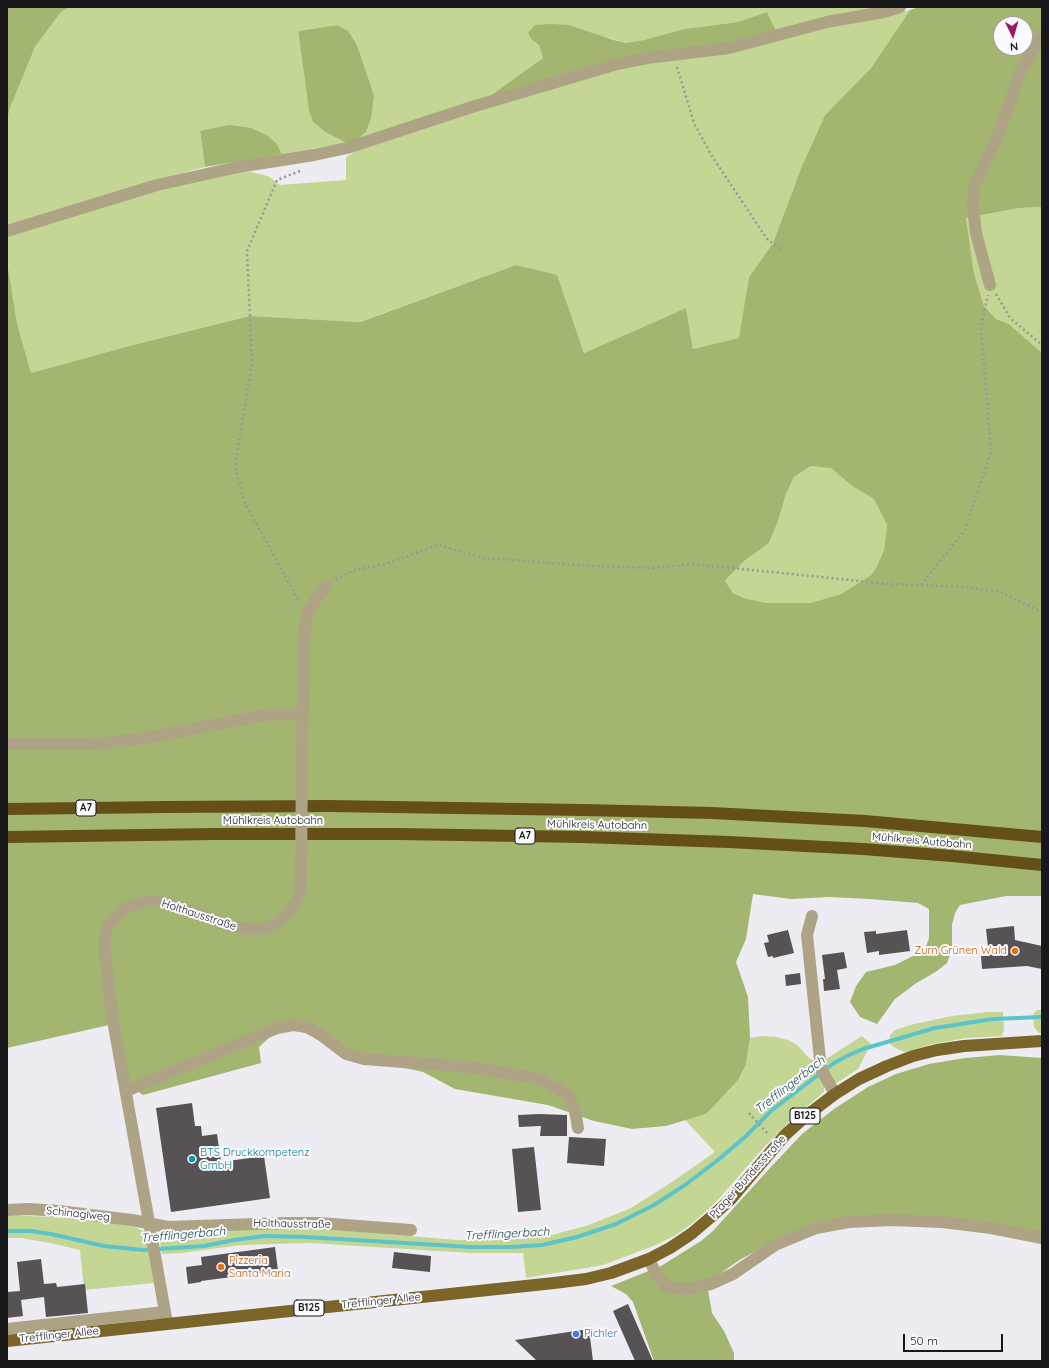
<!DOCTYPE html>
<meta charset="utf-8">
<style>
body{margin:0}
#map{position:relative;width:1049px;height:1368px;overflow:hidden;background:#edecf2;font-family:Quicksand,sans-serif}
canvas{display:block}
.frame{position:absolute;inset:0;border:8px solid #18181a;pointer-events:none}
.north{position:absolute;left:993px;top:16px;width:40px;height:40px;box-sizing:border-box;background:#fafaff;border:1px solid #a0a0a3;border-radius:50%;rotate:175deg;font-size:11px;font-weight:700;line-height:16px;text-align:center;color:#18181a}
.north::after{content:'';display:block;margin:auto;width:14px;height:18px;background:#9a166a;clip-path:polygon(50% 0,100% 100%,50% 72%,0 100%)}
.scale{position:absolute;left:903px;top:1334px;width:100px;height:18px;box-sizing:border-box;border:2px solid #18181a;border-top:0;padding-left:5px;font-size:12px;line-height:14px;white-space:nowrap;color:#18181a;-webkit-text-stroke:3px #fafaff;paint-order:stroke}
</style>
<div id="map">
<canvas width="1049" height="1368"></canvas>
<div class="frame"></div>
<div class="north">N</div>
<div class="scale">50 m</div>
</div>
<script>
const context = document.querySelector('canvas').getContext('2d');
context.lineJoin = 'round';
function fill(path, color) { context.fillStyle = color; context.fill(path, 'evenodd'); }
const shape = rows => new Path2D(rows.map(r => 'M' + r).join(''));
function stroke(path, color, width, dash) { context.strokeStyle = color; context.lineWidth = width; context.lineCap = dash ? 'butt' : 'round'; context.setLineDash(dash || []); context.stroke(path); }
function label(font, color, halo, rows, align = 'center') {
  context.font = font + ' Quicksand,sans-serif'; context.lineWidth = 4; context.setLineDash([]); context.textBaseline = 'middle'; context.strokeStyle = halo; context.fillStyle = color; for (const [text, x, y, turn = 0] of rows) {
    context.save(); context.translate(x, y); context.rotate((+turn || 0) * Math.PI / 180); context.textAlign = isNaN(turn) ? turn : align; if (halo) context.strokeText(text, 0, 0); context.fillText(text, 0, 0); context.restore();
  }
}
fill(shape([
 [70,7,883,7,776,31,767,12,738,22,684,29,644,40,626,43,602,36,532,40,539,45,543,58,487,98,356,140,374,96,370,83,357,45,337,25,298,31,309,111,313,122,325,132,347,143,282,154,277,144,200,132,205,167,156,180,7,225,7,120,10,108,35,47,61,12],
 [910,10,871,68,825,115,802,166,773,243,749,277,740,338,693,349,686,308,584,353,557,276,516,265,359,322,250,316,129,346,31,373,17,323,7,261,7,236,157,189,233,173,251,172,268,176,280,185,346,180,346,157,358,150,515,99,616,68,875,19],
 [1042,207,1042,353,1009,324,996,319,984,306,974,273,966,218,1019,208],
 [811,466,831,467,852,486,874,499,887,525,884,550,876,568,871,575,841,594,810,603,766,603,744,598,733,593,725,582,744,561,769,543,778,521,786,494,794,477],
 [1037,1010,1042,1010,1042,1033,1039,1033,1034,1027,1033,1014],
 [988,1012,1003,1012,1004,1029,1002,1036,966,1038,933,1044,905,1052,897,1049,891,1045,889,1040,890,1035,895,1030,910,1025,952,1016],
 [761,1036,776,1037,788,1040,797,1045,810,1059,816,1061,824,1084,824,1092,791,1120,766,1145,716,1202,694,1222,676,1235,656,1245,603,1265,526,1278,523,1253,472,1253,309,1243,240,1245,182,1253,162,1254,160,1242,162,1237,169,1233,179,1232,244,1229,325,1229,457,1240,522,1239,552,1235,589,1225,631,1208,672,1182,715,1152,685,1120,706,1114,746,1064,750,1038],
 [862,1036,871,1044,858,1069,835,1084,827,1070,826,1059],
 [7,1215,51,1217,98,1221,127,1225,137,1228,145,1232,154,1283,84,1290,80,1250,50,1243,21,1238,7,1238]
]), '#c3d693');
fill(shape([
 [7,7,70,7,61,12,35,47,10,108,7,120],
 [919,7,1042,7,1042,207,1019,208,966,218,974,273,984,306,996,319,1009,324,1042,353,1042,896,1006,896,960,905,955,913,952,925,952,950,947,963,937,971,915,984,895,999,877,1024,860,1017,850,1002,856,986,866,972,895,965,925,950,929,938,929,909,918,903,870,899,829,897,791,899,753,894,746,939,736,962,748,997,750,1038,746,1064,738,1080,706,1114,666,1126,632,1129,594,1121,548,1105,455,1089,423,1072,396,1066,325,1041,292,1028,270,1037,259,1047,261,1063,143,1095,134,1089,128,1080,118,1023,7,1048,7,261,17,323,31,373,129,346,250,316,360,322,516,265,557,275,584,353,686,308,693,349,739,338,749,277,773,243,802,166,825,115,871,68,910,10],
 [1001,24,1025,24,1025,48,1001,48],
 [811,466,831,468,852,486,874,499,887,525,884,550,876,568,871,575,841,594,810,603,766,603,744,598,733,593,725,581,744,561,769,543,778,521,786,494,794,477],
 [767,12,776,31,743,40,487,98,543,58,539,45,532,40,528,33,535,25,551,24,568,25,614,40,626,43,644,40,684,29,738,22],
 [337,25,348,31,357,45,370,83,374,96,371,118,366,132,356,140,347,143,325,132,313,122,309,111,298,31],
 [229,125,251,128,268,136,277,144,282,154,205,167,200,131],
 [1000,1055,1042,1058,1042,1234,891,1217,777,1240,741,1259,718,1275,708,1290,712,1313,724,1331,734,1353,734,1361,654,1361,633,1302,626,1294,611,1286,661,1266,701,1241,713,1231,770,1168,802,1134,834,1109,868,1087,896,1074,929,1064,965,1058]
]), '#a3b66f');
stroke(shape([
 [7,1231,31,1231,51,1234,104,1246,143,1250,204,1246,234,1240,265,1236,306,1237,471,1247,510,1247,542,1245,577,1237,616,1224,654,1205,685,1185,718,1160,746,1136,772,1110,834,1063,849,1055,863,1049,935,1028,993,1019,1042,1017]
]), '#5bc4cb', 4);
fill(shape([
 [1014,926,1015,940,1042,946,1042,969,1027,966,982,969,981,956,989,956,986,929],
 [788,930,794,953,773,958,773,956,768,957,764,943,769,942,767,935],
 [907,930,910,951,879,955,879,951,867,953,864,932,876,931,876,934],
 [844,952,847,968,837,970,840,989,824,991,823,979,825,979,822,955],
 [800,973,801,984,786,986,785,975],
 [192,1103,195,1126,201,1126,202,1136,217,1134,221,1162,264,1156,270,1198,171,1212,156,1108],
 [539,1114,567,1115,567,1136,540,1136,541,1126,519,1127,518,1115],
 [569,1137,606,1139,604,1166,567,1163],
 [534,1147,541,1210,518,1212,512,1149],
 [275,1247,278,1271,201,1281,201,1282,188,1284,186,1267,202,1265,201,1257],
 [394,1252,431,1256,430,1272,392,1268],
 [41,1259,44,1284,56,1283,57,1287,85,1284,88,1313,46,1317,44,1297,21,1300,23,1316,7,1318,7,1292,20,1291,17,1262],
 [628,1304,653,1361,635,1361,613,1311],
 [589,1329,593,1361,537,1361,515,1340]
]), '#575254');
stroke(shape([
 [677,67,694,123,710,153,767,239,782,250],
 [300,171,277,180,247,251,252,363,235,466,245,503,300,603],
 [996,294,1010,318,1042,345],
 [336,580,351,571,385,564,438,545,484,558,575,565,654,568,693,564,889,584,968,587,1000,592,1042,612],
 [921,585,965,530,991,452,981,327,988,295],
 [749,1113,769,1135]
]), '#98979b', 2.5, [2, 3]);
stroke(shape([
 [7,231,157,185,238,167,314,155,347,148,472,107,617,64,647,58,729,48,827,22,884,12,900,7],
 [990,285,976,233,973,208,974,186,995,142,1009,106,1019,74,1042,34],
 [7,744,62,744,106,743,145,738,266,715,302,714],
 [302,752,304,637,307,615,316,599,326,586],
 [812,916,807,935,821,1069,835,1094],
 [126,1091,277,1028,293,1025,307,1027,321,1035,346,1054,364,1059,469,1067,540,1079,568,1094,575,1111,578,1128],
 [7,1210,29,1209,59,1211,132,1220,168,1227,284,1223,319,1223,411,1230],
 [649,1259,657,1276,666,1286,674,1288,686,1289,711,1284,733,1274,775,1245,816,1228,849,1222,891,1220,942,1222,991,1228,1042,1238],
 [167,1323,112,1015,105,954,105,937,108,925,121,911,134,905,149,901,167,903,230,926,246,929,262,929,277,923,288,914,297,900,301,885],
 [7,1329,165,1312]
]), '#afa385', 12);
stroke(shape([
 [7,1341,554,1283,586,1279,611,1273,649,1259,670,1248,691,1234,711,1217,730,1200,785,1135,806,1116,835,1094,859,1079,887,1066,913,1056,937,1050,964,1046,1042,1041]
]), '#7b6529', 12);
stroke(shape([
 [7,809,166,807,328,806,583,810,712,813,865,821,1042,837],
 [7,837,214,834,398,834,582,837,729,842,863,849,952,856,1042,865]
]), '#634f17', 12);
stroke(shape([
 [301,885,302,752]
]), '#afa385', 12);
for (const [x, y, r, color] of [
 [1015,951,4,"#e8710a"],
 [192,1159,4,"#0f9aa8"],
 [221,1267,4,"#e8710a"],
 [576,1334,4,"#3f7fe0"]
]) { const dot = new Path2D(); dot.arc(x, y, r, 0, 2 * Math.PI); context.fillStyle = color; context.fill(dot); stroke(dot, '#fafaff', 1.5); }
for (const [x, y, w] of [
 [86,808,20],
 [525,836,20],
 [805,1116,30],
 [309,1308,30]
]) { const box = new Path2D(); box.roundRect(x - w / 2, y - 8, w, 16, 3); context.fillStyle = '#fafaff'; context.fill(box); stroke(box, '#18181a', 1); }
label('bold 10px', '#18181a', null, [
 ["A7",86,808],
 ["A7",525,836],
 ["B125",805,1116],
 ["B125",309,1308]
]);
label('11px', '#18181a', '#fafaff', [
 ["Mühlkreis Autobahn",273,821],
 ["Mühlkreis Autobahn",597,825,1],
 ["Mühlkreis Autobahn",922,841,5],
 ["Holthausstraße",199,915,18],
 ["Prager Bundesstraße",748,1177,-48],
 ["Schinaglweg",78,1214,6],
 ["Holthausstraße",292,1224,1],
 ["Trefflinger Allee",381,1301,-6],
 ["Trefflinger Allee",59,1335,-6]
]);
label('11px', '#c56008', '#fafaff', [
 ["Zum Grünen Wald",1007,951],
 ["Pizzeria",229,1261,"left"],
 ["Santa Maria",229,1274,"left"]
], 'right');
label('11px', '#0d838f', '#fafaff', [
 ["BTS Druckkompetenz",200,1153],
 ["GmbH",200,1166]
], 'left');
label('11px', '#366cbe', '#fafaff', [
 ["Pichler",584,1334]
], 'left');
label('italic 12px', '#164649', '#fafaff', [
 ["Trefflingerbach",790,1085,-38],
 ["Trefflingerbach",507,1234,-3],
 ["Trefflingerbach",183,1235,-5]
]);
</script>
